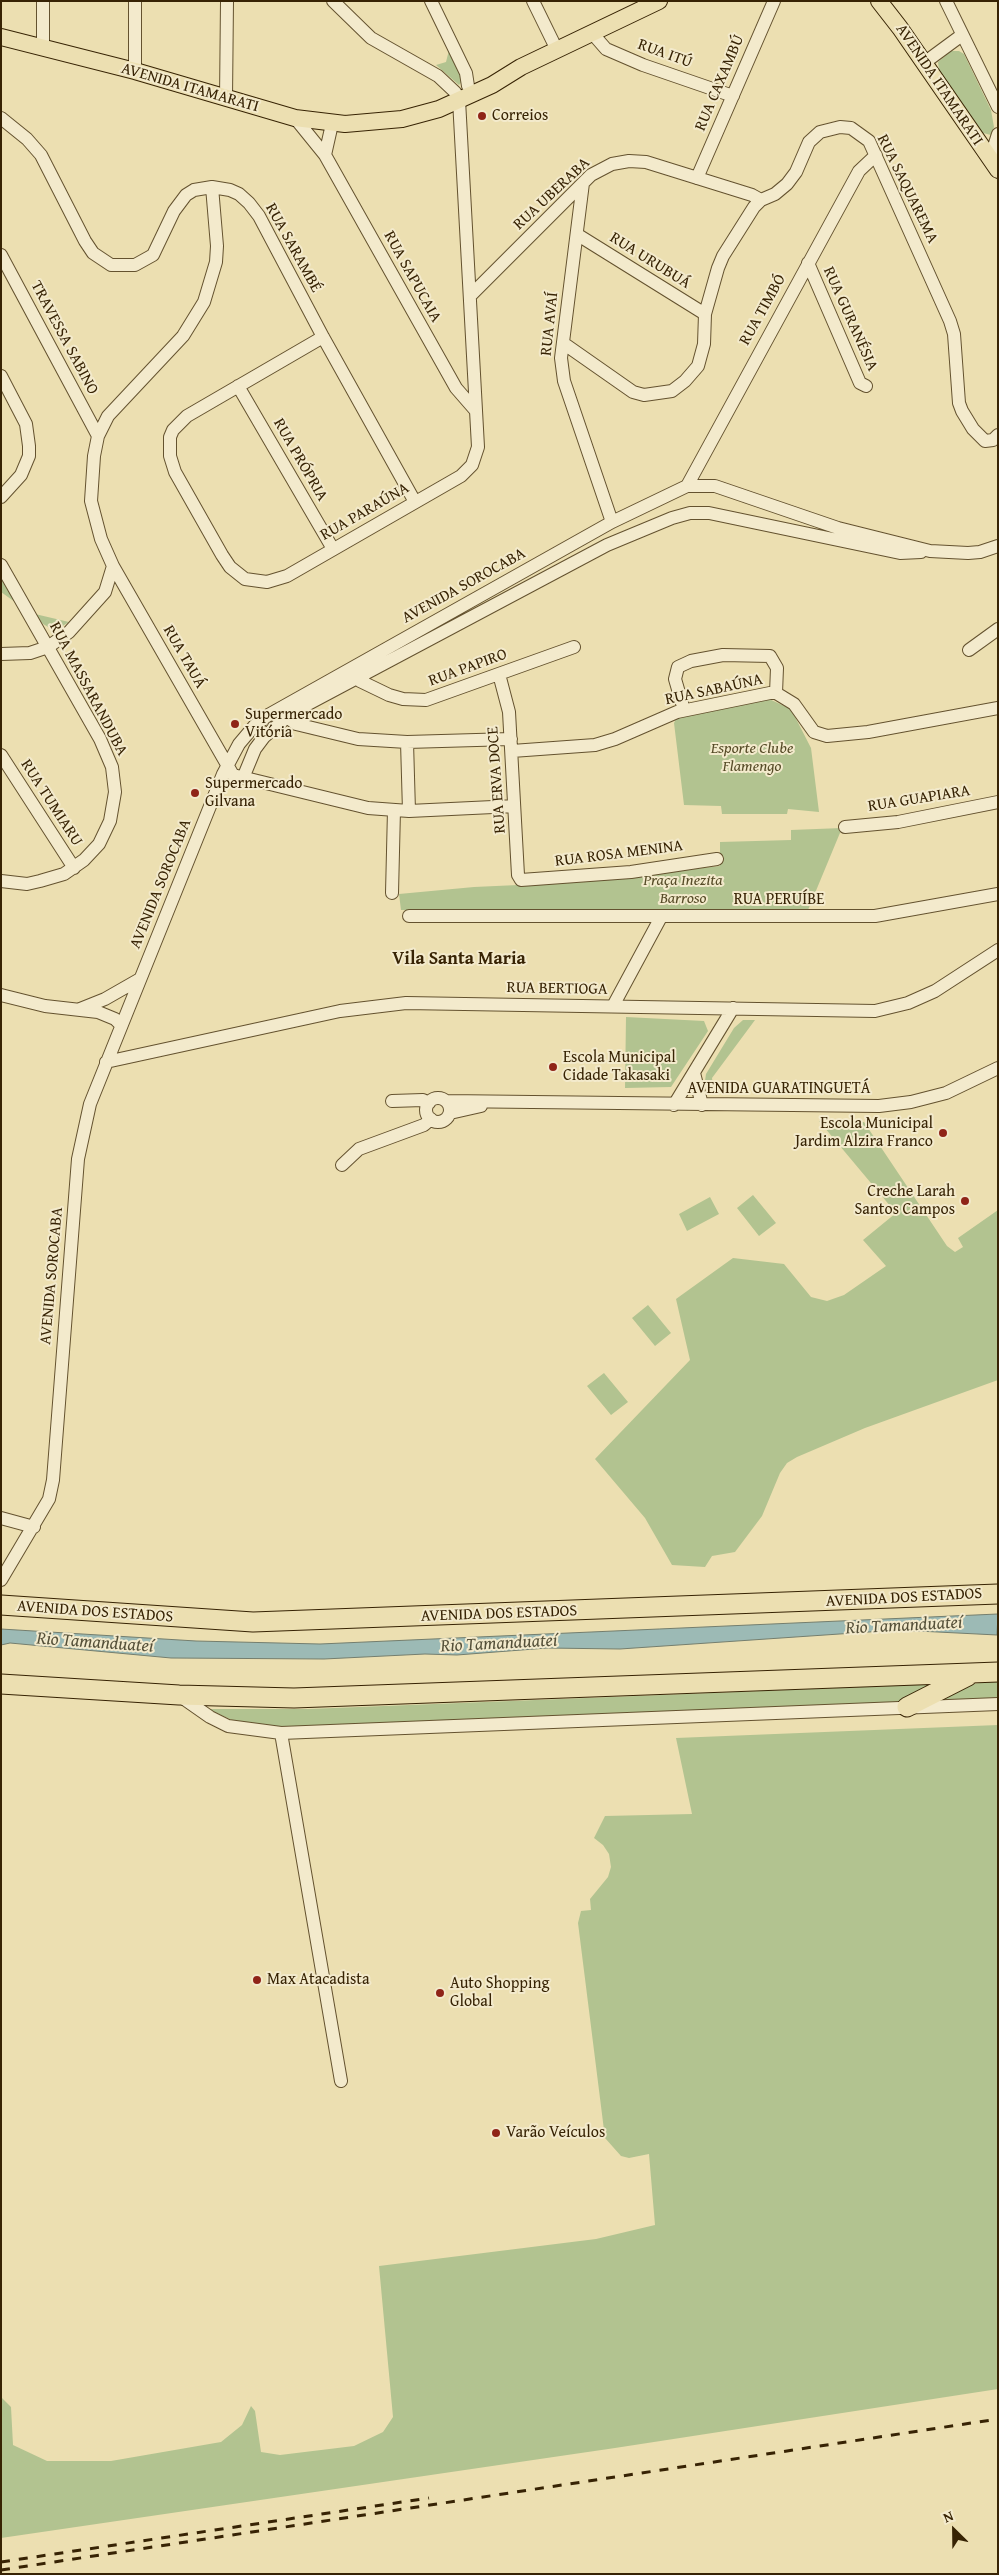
<!DOCTYPE html>
<meta charset="utf-8">
<style>
body{margin:0}
#map{position:relative;width:999px;height:2575px;overflow:hidden;background:#ecdfb1;font-family:"Gentium Book Plus",serif}
canvas{display:block}
.frame{position:absolute;inset:0;border:2px solid #372304;pointer-events:none}
.north{position:absolute;left:929px;top:2505px;width:50px;height:50px;-webkit-text-stroke:4px #f3eacc;paint-order:stroke;rotate:337deg;font-size:14px;font-weight:700;line-height:20px;text-align:center;color:#372304}
.north::after{content:'';display:block;margin:auto;width:18px;height:22px;background:#372304;clip-path:polygon(50% 0,100% 100%,50% 72%,0 100%)}
</style>
<div id="map">
<canvas width="999" height="2575"></canvas>
<div class="frame"></div>
<div class="north">N</div>
</div>
<script>
const context = document.querySelector('canvas').getContext('2d');
context.lineJoin = 'round';
function fill(path, color) { context.fillStyle = color; context.fill(path, 'evenodd'); }
const shape = rows => new Path2D(rows.map(r => 'M' + r).join(''));
function stroke(path, color, width, dash) { context.strokeStyle = color; context.lineWidth = width; context.lineCap = dash ? 'butt' : 'round'; context.setLineDash(dash || []); context.stroke(path); }
function label(font, color, halo, rows, align = 'center') {
  context.font = font + ' "Gentium Book Plus",serif'; context.lineWidth = 4; context.setLineDash([]); context.textBaseline = 'middle'; context.strokeStyle = halo; context.fillStyle = color; for (const [text, x, y, turn = 0] of rows) {
    context.save(); context.translate(x, y); context.rotate((+turn || 0) * Math.PI / 180); context.textAlign = isNaN(turn) ? turn : align; if (halo) context.strokeText(text, 0, 0); context.fillText(text, 0, 0); context.restore();
  }
}
fill(shape([
 [449,50,461,75,462,81,459,85,436,65,446,62],
 [951,51,959,51,964,54,991,110,994,127,991,135,983,133,939,70,938,62],
 [1,577,15,602,1,592],
 [35,614,69,622,61,627,50,628,43,624],
 [769,699,791,709,811,748,819,812,788,809,787,814,722,814,721,806,684,805,674,723,677,717],
 [842,828,808,910,516,912,401,910,399,894,474,887,584,882,720,866,720,842,791,840,791,830],
 [626,1017,704,1021,708,1031,671,1087,625,1088],
 [743,1020,755,1020,712,1078,713,1085,719,1090,711,1089,705,1081,706,1074,734,1028],
 [819,1121,864,1122,947,1246,955,1252,963,1247,958,1238,998,1210,998,1380,865,1428,797,1457,787,1463,780,1473,762,1516,735,1552,712,1556,705,1567,672,1565,645,1518,595,1459,690,1360,676,1299,733,1258,784,1264,811,1297,827,1301,844,1295,886,1266,863,1240,896,1213],
 [753,1195,776,1223,759,1236,737,1208],
 [710,1197,719,1214,687,1231,679,1214],
 [648,1305,671,1333,655,1346,632,1318],
 [604,1373,628,1402,611,1415,587,1386],
 [998,1681,998,1698,941,1700,971,1684],
 [939,1684,911,1699,897,1702,287,1727,265,1727,232,1720,208,1709,308,1709],
 [998,1725,998,2389,615,2448,1,2538,1,2397,11,2407,13,2445,47,2461,111,2461,221,2442,242,2425,251,2406,255,2411,261,2452,280,2455,354,2446,383,2432,393,2417,379,2266,596,2239,655,2225,649,2154,629,2158,621,2156,605,2138,578,1923,581,1911,591,1910,590,1899,608,1877,611,1867,609,1854,603,1845,594,1838,605,1816,692,1814,676,1738]
]), '#b2c390');
const water = shape([
 [998,1614,997,1635,898,1630,620,1649,547,1648,457,1655,425,1654,324,1659,171,1658,10,1643,1,1645,1,1629,196,1641,320,1644,998,1614]
]);
fill(water, '#9cbab5');
stroke(water, '#747e6e', 1);
const minor = shape([
 [431,1,466,73,468,86],
 [533,1,557,50],
 [946,1,998,107],
 [592,33,606,49,643,65,733,96],
 [43,49,43,1],
 [924,63,962,35],
 [135,71,135,1],
 [226,98,227,1],
 [1,118,27,139,41,155,85,241,93,253,111,265,135,265,153,255,174,211,186,195,194,190,212,187,230,190,239,194,249,203,259,216,323,337,415,502],
 [295,118,325,155,456,388,476,411],
 [325,155,332,124],
 [990,159,998,134],
 [697,178,774,1],
 [583,183,561,358,564,381,612,522],
 [578,235,705,314],
 [1,255,98,436],
 [808,263,860,383,866,386],
 [470,296,591,175,612,164,629,161,646,162,752,195,761,200],
 [323,337,187,416,173,430,170,437,170,456,175,472,222,555,230,567,245,579,267,582,287,576,461,476,472,465,478,447,459,100,455,92,438,76,371,38,333,1],
 [563,343,633,392,644,395,672,391,685,381,698,366,704,344,705,314,718,268,723,256,754,207,761,200,775,194,787,184,796,172,809,142,820,132,840,127,851,128,869,141,950,321,954,334,959,403,962,411,973,429,985,441,993,440,998,435],
 [1,376,26,424,29,446,29,456,21,475,1,497],
 [238,386,333,549],
 [687,486,859,171,876,155],
 [1,565,100,739,112,767,115,792,110,821,99,844,84,860,64,874,40,881,27,884,1,881],
 [113,566,233,775,368,808,409,811,514,806],
 [969,650,998,629],
 [1,654,30,653,48,647,69,632,105,592,113,566,101,539,91,501,94,456,98,436,108,416,183,336,204,302,216,262,217,246,212,187],
 [351,673,360,681,389,695,403,699,426,700,574,647],
 [499,674,509,712,518,875,521,880,631,872,717,859],
 [684,710,675,679,678,667,691,661,723,655,770,656,777,668,776,693],
 [282,713,296,724,358,739,407,742,511,739],
 [407,742,409,811],
 [512,751,595,745,615,739,677,712,770,693,776,693,794,704,814,732,827,736,868,732,998,708],
 [1,755,74,868],
 [243,778,255,749,264,737,293,712,607,545,672,518,690,513,709,513,900,553,921,552],
 [845,827,898,822,998,802],
 [392,893,394,810],
 [409,916,875,916,998,894],
 [1,995,45,1006,98,1012,115,1019,121,1025],
 [613,1006,661,917],
 [80,1009,105,999,140,979],
 [106,1062,340,1011,406,1003,875,1011,908,1003,935,991,998,950],
 [694,1073,702,1105],
 '426 1110a12 12 0 1 1 24 0a12 12 0 1 1-24 0Z',
 [392,1101,423,1100,429,1103],
 [446,1101,879,1106,911,1102,946,1093,998,1068],
 [674,1105,733,1008],
 [450,1113,481,1106],
 [342,1165,359,1149,424,1125,431,1119],
 [1,1518,34,1527],
 [1,1580,49,1499,53,1480,78,1159,90,1104,223,774,239,744,255,725,270,714,612,522,687,486,715,486,838,528,930,551,968,553,980,552,998,546],
 [180,1696,210,1717,228,1726,281,1733,998,1704],
 [281,1733,341,2081]
]);
const major = shape([
 [879,1,900,28,998,170],
 [1,37,135,71,295,118,345,124,402,119,439,109,492,85,521,67,659,1]
]);
const highway = shape([
 [1,1605,253,1622,998,1594],
 [1,1684,179,1695,294,1698,998,1672],
 [907,1707,968,1676]
]);
stroke(minor, '#64522f', 14);
stroke(major, '#372304', 18);
stroke(highway, '#372304', 21);
stroke(minor, '#f3eacc', 12);
stroke(major, '#ecdfb1', 16);
stroke(highway, '#ecdfb1', 19);
stroke(shape([
 [1,2562,429,2498],
 [1,2570,998,2419]
]), '#372304', 3, [9, 9]);
for (const [x, y, r, color] of [
 [482,116,5,"#8f2418"],
 [235,724,5,"#8f2418"],
 [195,793,5,"#8f2418"],
 [553,1067,5,"#8f2418"],
 [943,1133,5,"#8f2418"],
 [965,1201,5,"#8f2418"],
 [257,1980,5,"#8f2418"],
 [440,1993,5,"#8f2418"],
 [496,2133,5,"#8f2418"]
]) { const dot = new Path2D(); dot.arc(x, y, r, 0, 2 * Math.PI); context.fillStyle = color; context.fill(dot); stroke(dot, '#f3eacc', 2); }
label('16px', '#372304', '#f3eacc', [
 ["RUA ITÚ",665,54,20],
 ["RUA CAXAMBÚ",720,83,-67],
 ["AVENIDA ITAMARATI",939,85,56],
 ["AVENIDA ITAMARATI",190,88,16],
 ["RUA SAQUAREMA",907,189,64],
 ["RUA UBERABA",552,194,-43],
 ["RUA SARAMBÉ",293,248,61],
 ["RUA URUBUÁ",650,261,32],
 ["RUA SAPUCAIA",412,277,61],
 ["RUA TIMBÓ",763,310,-61],
 ["RUA GURANÉSIA",850,319,66],
 ["RUA AVAÍ",550,324,-84],
 ["TRAVESSA SABINO",64,338,62],
 ["RUA PRÓPRIA",300,460,60],
 ["RUA PARAÚNA",365,512,-30],
 ["AVENIDA SOROCABA",464,586,-29],
 ["RUA TAUÁ",184,657,60],
 ["RUA PAPIRO",468,668,-20],
 ["RUA MASSARANDUBA",88,689,62],
 ["RUA SABAÚNA",714,690,-12],
 ["RUA ERVA DOCE",497,780,-94],
 ["RUA GUAPIARA",919,799,-9],
 ["RUA TUMIARU",51,803,57],
 ["RUA ROSA MENINA",619,854,-7],
 ["AVENIDA SOROCABA",161,884,-68],
 ["RUA PERUÍBE",779,900],
 ["RUA BERTIOGA",557,989,1],
 ["AVENIDA GUARATINGUETÁ",779,1089],
 ["AVENIDA SOROCABA",52,1276,-85],
 ["AVENIDA DOS ESTADOS",904,1598,-3],
 ["AVENIDA DOS ESTADOS",95,1612,4],
 ["AVENIDA DOS ESTADOS",499,1614,-2]
]);
label('16px', '#372304', '#f3eacc', [
 ["Correios",492,116],
 ["Supermercado",245,715],
 ["Vitória",245,733],
 ["Supermercado",205,784],
 ["Gilvana",205,802],
 ["Escola Municipal",563,1058],
 ["Cidade Takasaki",563,1076],
 ["Escola Municipal",933,1124,"right"],
 ["Jardim Alzira Franco",933,1142,"right"],
 ["Creche Larah",955,1192,"right"],
 ["Santos Campos",955,1210,"right"],
 ["Max Atacadista",267,1980],
 ["Auto Shopping",450,1984],
 ["Global",450,2002],
 ["Varão Veículos",506,2133]
], 'left');
label('italic 16px', '#564b27', '#f3eacc', [
 ["Esporte Clube",752,749],
 ["Flamengo",752,767],
 ["Praça Inezita",683,881],
 ["Barroso",683,899]
]);
label('bold 18px', '#372304', '#f3eacc', [
 ["Vila Santa Maria",459,959]
]);
label('italic 18px', '#555039', '#f3eacc', [
 ["Rio Tamanduateí",904,1626,-3],
 ["Rio Tamanduateí",95,1643,4],
 ["Rio Tamanduateí",499,1644,-3]
]);
</script>
